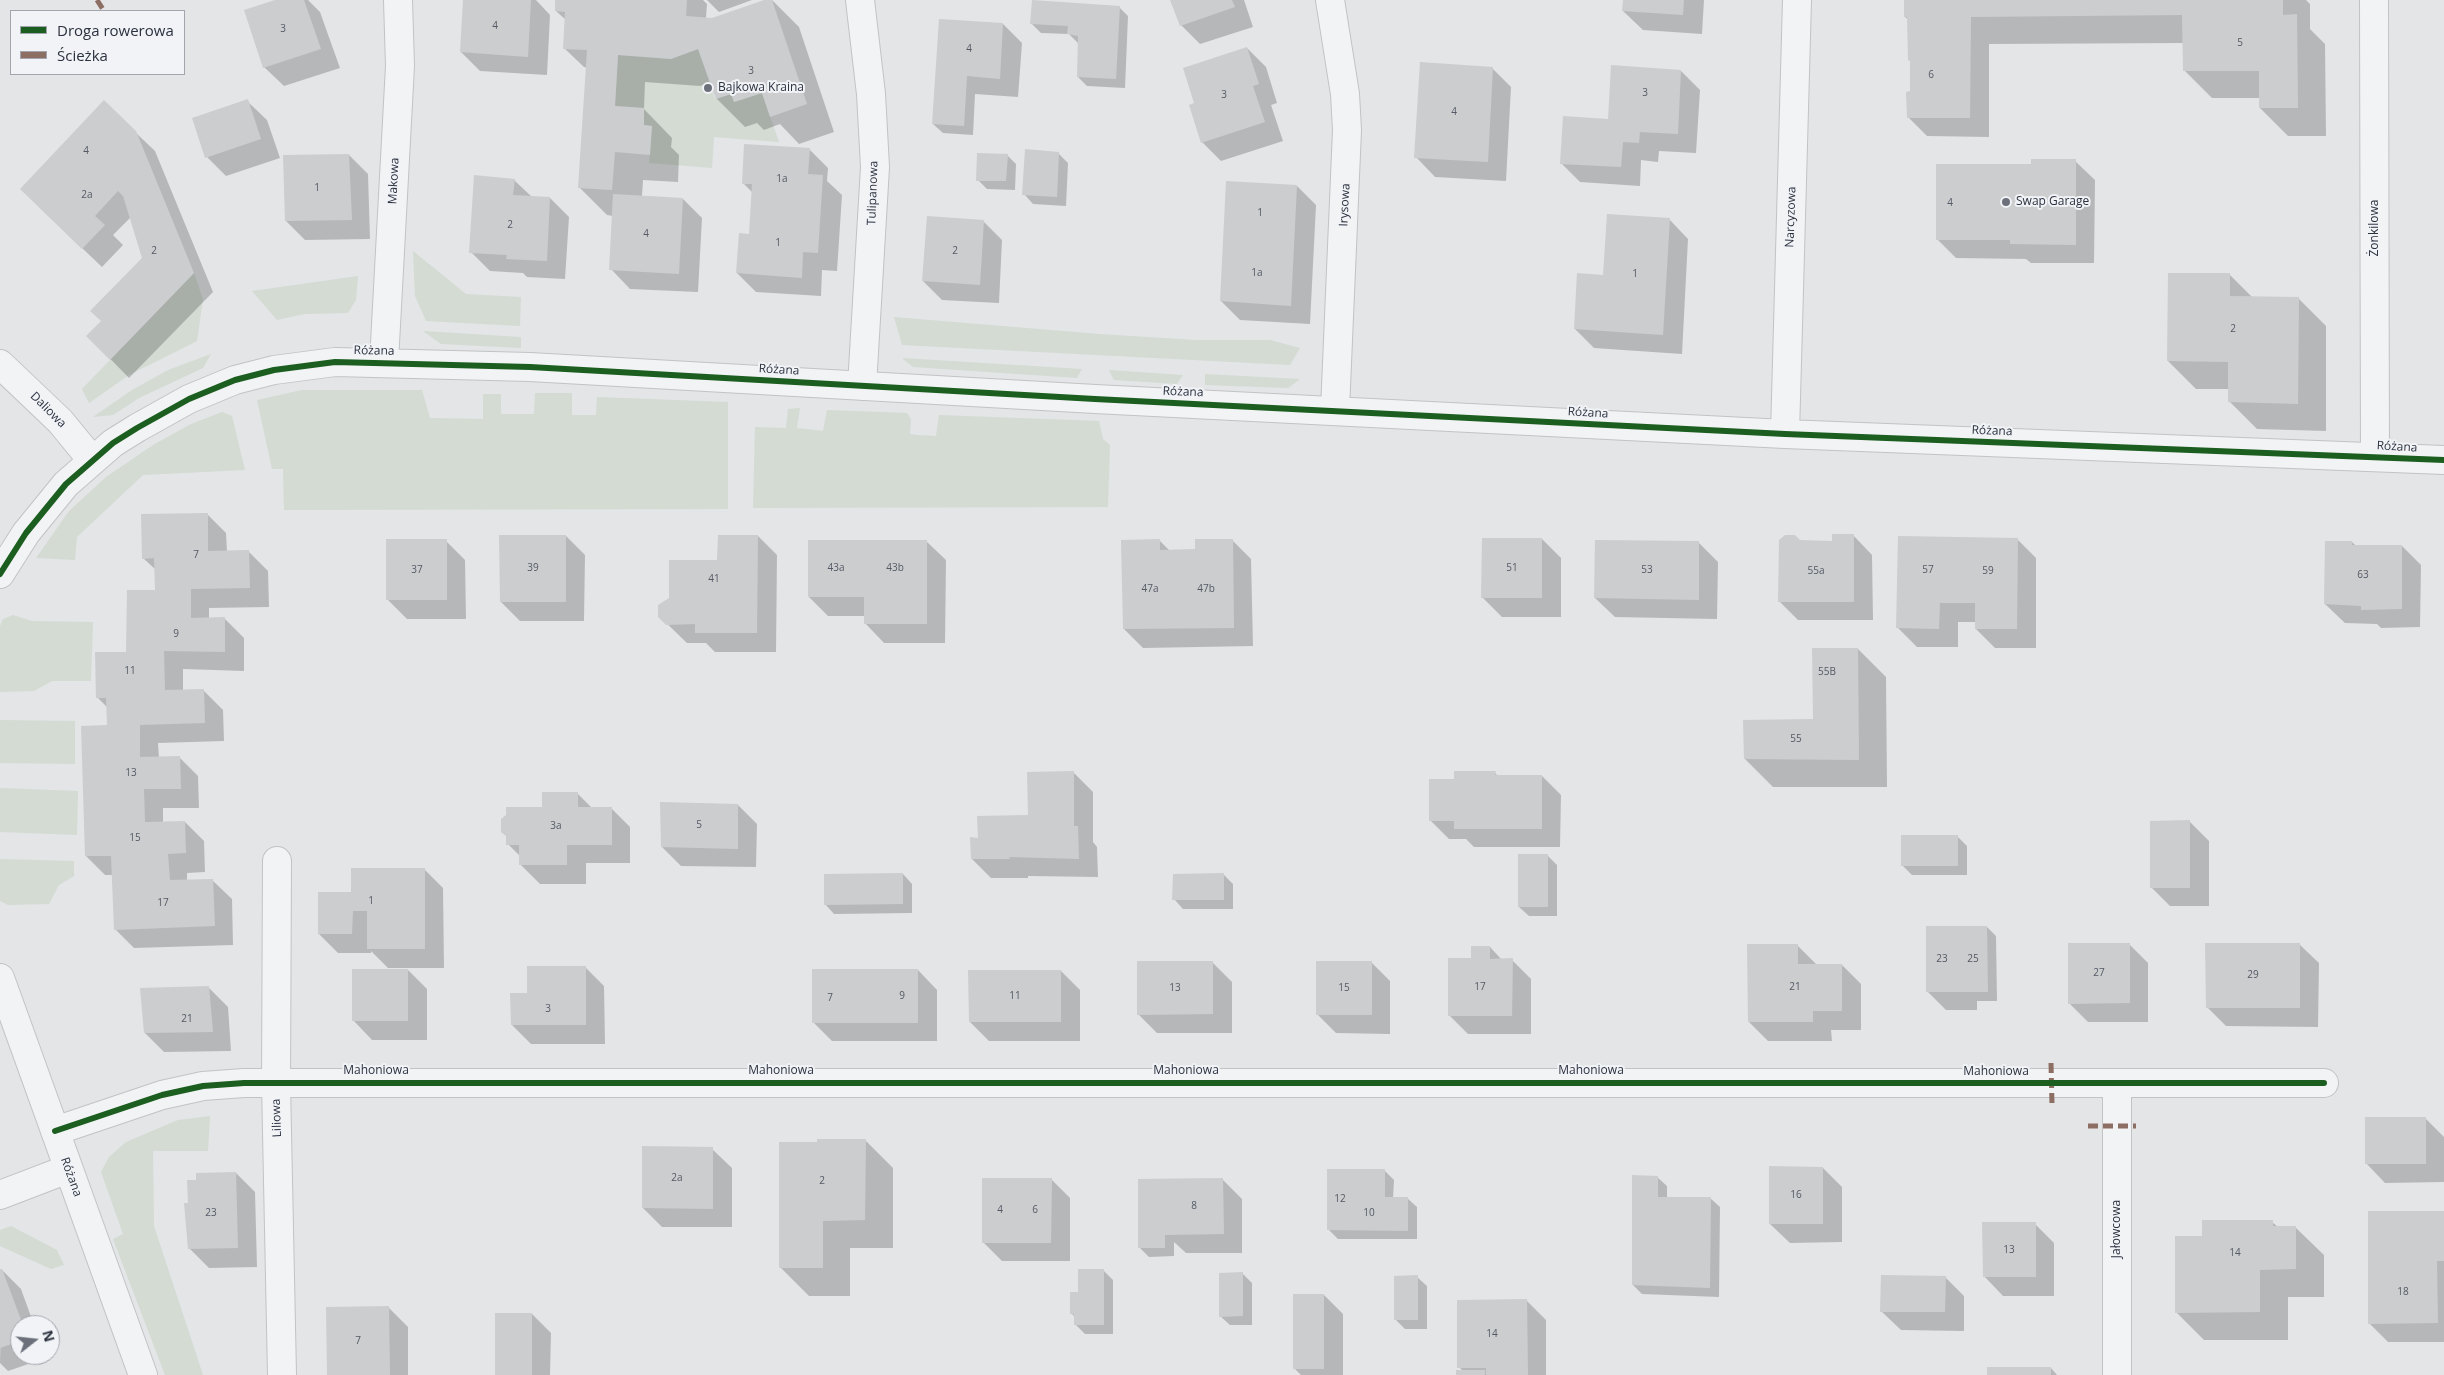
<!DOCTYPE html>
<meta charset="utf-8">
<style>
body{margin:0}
#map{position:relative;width:2444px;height:1375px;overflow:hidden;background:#e3e5e7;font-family:"Open Sans",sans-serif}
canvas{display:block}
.legend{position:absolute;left:10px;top:10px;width:175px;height:65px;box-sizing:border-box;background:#f1f3f6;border:1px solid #a2a5ad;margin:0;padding:6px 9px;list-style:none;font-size:15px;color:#2b313f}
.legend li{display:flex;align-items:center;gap:10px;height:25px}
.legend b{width:25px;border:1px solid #a2a5ad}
.north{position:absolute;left:10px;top:1315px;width:50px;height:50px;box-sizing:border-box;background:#f1f3f6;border:1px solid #a2a5ad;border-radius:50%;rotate:74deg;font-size:14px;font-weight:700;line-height:20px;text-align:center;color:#2b313f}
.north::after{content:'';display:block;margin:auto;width:18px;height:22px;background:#6b707a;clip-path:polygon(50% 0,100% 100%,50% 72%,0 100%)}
</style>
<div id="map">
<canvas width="2444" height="1375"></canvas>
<ul class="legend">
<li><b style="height:6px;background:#1b5e20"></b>Droga rowerowa</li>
<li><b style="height:6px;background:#8d6e63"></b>Ścieżka</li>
</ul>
<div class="north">N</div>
</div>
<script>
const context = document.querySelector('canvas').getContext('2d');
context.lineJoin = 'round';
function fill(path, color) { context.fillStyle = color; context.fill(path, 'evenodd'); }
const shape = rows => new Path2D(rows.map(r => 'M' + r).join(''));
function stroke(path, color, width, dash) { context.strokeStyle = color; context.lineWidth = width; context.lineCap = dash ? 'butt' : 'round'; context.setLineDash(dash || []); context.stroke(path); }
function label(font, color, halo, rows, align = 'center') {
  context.font = font + ' "Open Sans",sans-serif'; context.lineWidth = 4; context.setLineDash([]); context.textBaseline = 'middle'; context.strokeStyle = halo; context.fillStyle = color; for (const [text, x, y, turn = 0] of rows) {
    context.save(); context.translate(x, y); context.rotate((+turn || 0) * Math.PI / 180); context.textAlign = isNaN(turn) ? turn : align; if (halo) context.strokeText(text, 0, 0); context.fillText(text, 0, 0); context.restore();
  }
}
fill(shape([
 [698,49,715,99,731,94,735,102,762,93,779,142,714,137,712,168,649,163,652,126,644,125,644,108,615,106,618,55,671,59],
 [413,251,466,294,521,297,520,326,426,321,415,296],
 [194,273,203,299,197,341,129,375,89,403,82,389],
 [358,276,356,300,348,313,304,314,277,320,252,291],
 [894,317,1099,334,1196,340,1270,340,1300,348,1290,365,902,345],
 [423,331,521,337,521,348,441,344],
 [211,354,203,368,139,398,113,415,93,417,132,390,168,370],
 [902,358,1082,369,1077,378,913,367],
 [1109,370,1183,375,1177,384,1114,380],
 [1205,374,1300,379,1288,388,1205,385],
 [302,390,422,390,430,418,483,419,483,394,501,394,501,414,534,414,535,393,572,393,572,415,596,415,597,397,728,402,728,509,284,510,283,469,272,469,257,400],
 [800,408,797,428,823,431,827,410,907,413,911,419,910,434,917,435,936,436,939,415,1099,421,1103,439,1110,445,1108,507,753,508,755,427,786,428,788,409],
 [222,412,232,416,245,470,143,475,77,537,75,560,36,558,69,511,106,477,153,445,191,424],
 [13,615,32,621,93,622,91,681,52,681,34,691,0,692,0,626,3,619],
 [0,720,75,721,75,764,0,763],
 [0,788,78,791,77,835,0,832],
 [0,859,74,861,74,876,59,885,49,904,8,905,0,901],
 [210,1116,208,1151,153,1151,154,1226,203,1375,165,1375,113,1239,123,1234,101,1172,109,1157,126,1142,178,1120],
 [11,1226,57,1250,64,1265,51,1269,0,1246,0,1230]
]), '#d3dbd3');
fill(shape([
 [279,0,308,0,320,12,340,68,284,86,264,67],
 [464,0,536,0,550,15,547,75,480,71,461,52],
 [556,0,703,0,707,4,706,18,712,19,772,0,799,27,834,132,799,144,780,124,764,130,757,123,745,127,717,99,711,82,700,86,645,82,644,109,672,138,671,147,679,155,678,182,643,180,642,196,683,199,702,218,698,292,630,289,611,269,613,216,607,215,579,187,587,68,584,67,564,48,566,20,556,11],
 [707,0,752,0,719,12],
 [1172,0,1244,0,1253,27,1200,44,1181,25],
 [1624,0,1704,0,1702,34,1643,30,1623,11],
 [1905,0,2306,0,2310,4,2310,29,2325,44,2326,136,2288,136,2260,108,2260,98,2212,98,2184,70,2184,43,1989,44,1989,137,1927,136,1908,117,1911,93,1909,20,1905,17],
 [1119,7,1128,16,1125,88,1087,86,1078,77,1078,43,1069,34,1041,33,1031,23],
 [1003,24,1022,43,1018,97,975,94,973,135,943,133,933,124],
 [1247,48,1266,67,1277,103,1271,105,1283,141,1221,161,1202,142,1196,104],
 [1492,68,1511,87,1506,181,1435,177,1416,157],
 [1681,71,1700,90,1696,153,1659,151,1658,162,1641,160,1640,186,1580,182,1561,163,1609,120],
 [247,101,267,120,280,158,226,176,207,157],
 [135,132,155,151,213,292,129,378,88,336,102,321,143,258,131,217,113,235,123,245,102,267,40,208],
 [809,149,828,168,827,181,842,195,837,271,822,270,821,296,756,292,737,273,750,236,753,193,743,183],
 [1059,154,1068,163,1066,206,1033,204,1024,194],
 [349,155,368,174,370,239,305,240,286,221],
 [1007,155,1016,164,1015,190,987,189,978,180],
 [2075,161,2095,180,2094,263,2031,263,2026,259,1956,258,1937,239,2032,165],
 [514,180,532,197,550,198,569,217,565,279,527,277,523,273,490,271,471,252],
 [1297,186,1316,205,1310,324,1240,320,1221,301],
 [1669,219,1688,239,1682,354,1594,348,1575,329,1604,276],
 [983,221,1002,240,999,303,942,300,923,281],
 [2229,274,2253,298,2298,298,2326,326,2326,431,2257,429,2229,401,2229,389,2196,389,2168,361],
 [207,514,226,533,227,552,249,552,268,571,269,607,209,608,209,619,225,619,244,638,244,671,183,669,183,691,204,691,223,710,224,741,158,743,159,758,179,757,198,776,199,808,163,808,163,823,185,822,204,841,205,872,187,873,187,881,212,880,232,899,233,945,134,948,115,929,113,875,105,875,86,856,108,726,108,708,97,697,128,653,156,592,156,570,143,558],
 [1853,535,1872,555,1873,620,1798,620,1779,601,1799,542,1833,542],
 [566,536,585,555,584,621,520,621,501,602],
 [758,536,777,555,776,652,715,652,706,643,687,643,659,616,718,562],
 [1542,539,1561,558,1561,617,1502,617,1483,598],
 [2017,539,2036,558,2036,648,1995,648,1976,629,1976,622,1958,622,1958,647,1917,647,1898,628],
 [1232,540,1251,559,1253,646,1143,648,1124,629,1160,541,1170,551,1196,551],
 [446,541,465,560,466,619,407,619,388,600],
 [926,541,946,560,945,643,884,643,865,623,865,616,828,616,809,597],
 [2352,542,2356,546,2402,546,2421,565,2420,627,2381,628,2377,624,2345,623,2325,604],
 [1699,543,1718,562,1717,619,1615,617,1595,598],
 [1858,649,1886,677,1887,787,1773,787,1745,759,1814,720],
 [1074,773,1093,792,1093,842,1097,847,1098,877,1028,876,1028,878,991,878,972,859,979,839,1029,817],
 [1495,773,1499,777,1542,776,1561,795,1560,847,1474,847,1466,839,1449,839,1430,820,1455,780],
 [577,793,592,808,611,808,630,827,630,863,586,863,586,884,540,884,521,865,521,857,508,844,543,808],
 [738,805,757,824,756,867,681,866,662,847],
 [2190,822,2209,841,2209,906,2170,906,2151,887],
 [1957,836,1967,846,1967,875,1912,875,1902,865],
 [1547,855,1557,865,1557,916,1529,916,1519,907],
 [424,869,443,888,444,968,388,968,371,951,371,953,338,953,319,934,352,893],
 [903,874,912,884,912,913,834,914,825,904],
 [1224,875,1233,884,1233,909,1183,909,1174,899],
 [1987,927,1996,936,1997,1001,1977,1001,1977,1010,1946,1010,1927,991],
 [2129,944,2148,963,2148,1022,2088,1022,2069,1003],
 [2299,944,2319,963,2318,1027,2226,1026,2207,1007],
 [1797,945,1816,964,1842,965,1861,984,1861,1030,1831,1030,1832,1041,1768,1041,1749,1022],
 [1490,947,1502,960,1512,960,1531,979,1531,1034,1468,1034,1449,1015,1472,959],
 [1371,962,1390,981,1390,1034,1336,1033,1317,1014],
 [1213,963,1232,982,1232,1033,1157,1033,1138,1014],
 [585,967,604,986,605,1044,531,1044,512,1025,529,994],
 [408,970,427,989,427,1040,372,1040,353,1020],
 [918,970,937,990,937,1041,832,1041,813,1022],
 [1061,971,1080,990,1080,1041,989,1041,970,1022],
 [209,988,228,1007,231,1051,164,1052,145,1033],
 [2425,1118,2444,1137,2444,1182,2385,1183,2366,1163],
 [865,1140,893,1168,893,1248,850,1248,850,1296,809,1296,781,1268],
 [712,1149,732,1168,732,1227,662,1227,643,1208],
 [1823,1168,1842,1187,1842,1242,1790,1243,1770,1224],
 [1384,1170,1394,1180,1393,1198,1407,1198,1417,1207,1417,1239,1338,1239,1328,1229],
 [236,1173,255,1192,257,1267,209,1268,190,1249,189,1205],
 [1657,1177,1667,1186,1667,1198,1710,1198,1720,1207,1719,1297,1642,1294,1633,1285],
 [1051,1179,1070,1198,1070,1261,1002,1261,983,1242],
 [1223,1180,1242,1199,1242,1253,1186,1253,1174,1242,1174,1256,1149,1257,1139,1247],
 [2444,1212,2444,1342,2388,1342,2369,1323],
 [2272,1222,2278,1227,2295,1227,2324,1255,2324,1297,2288,1297,2288,1340,2204,1340,2176,1312,2203,1237],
 [2035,1224,2054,1243,2054,1296,2003,1296,1984,1276],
 [2,1270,21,1289,34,1325,20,1325,20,1355,45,1355,46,1358,8,1371,0,1363],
 [1103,1270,1113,1280,1113,1334,1085,1334,1076,1325,1075,1317,1072,1314,1079,1293],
 [1243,1274,1252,1283,1252,1325,1230,1325,1220,1316],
 [1417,1277,1427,1286,1427,1329,1405,1329,1395,1319],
 [1945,1277,1964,1296,1964,1331,1901,1330,1881,1311],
 [1324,1295,1343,1314,1343,1375,1301,1375,1295,1369],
 [1527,1301,1546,1320,1546,1375,1457,1375,1463,1371,1459,1367],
 [388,1307,408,1327,408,1375,329,1375],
 [532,1314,551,1333,550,1375,496,1375],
 [2051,1368,2057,1375,1989,1375]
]), '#0003');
fill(shape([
 [275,0,304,0,321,49,263,68,244,10],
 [463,0,531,0,528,57,460,52],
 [555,0,687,0,686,16,712,18,764,0,772,0,807,104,770,117,762,93,734,102,731,94,716,99,698,49,671,59,618,55,615,106,644,108,644,125,652,126,650,155,615,152,612,190,578,188,587,50,563,49,565,12,555,11],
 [1032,0,1120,6,1116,79,1077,77,1078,36,1067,34,1068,26,1030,24],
 [1170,0,1232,0,1235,7,1180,26],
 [1623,0,1684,0,1683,15,1622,11],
 [1904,0,2283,0,2283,15,2297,14,2298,108,2259,108,2259,71,2183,71,2182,15,1971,17,1970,118,1907,118,1906,92,1910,91,1910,61,1908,60,1907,17,1904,17],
 [939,19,1003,23,1000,79,967,76,964,126,932,124],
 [1247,47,1259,84,1253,86,1265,122,1201,143,1189,105,1194,103,1183,68],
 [1420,62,1493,67,1488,162,1414,158],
 [1611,65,1681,70,1678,134,1640,132,1639,143,1623,142,1621,167,1560,164,1563,116,1608,119],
 [248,99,261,139,205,158,192,118],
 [104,100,136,131,194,273,110,360,86,336,101,321,90,311,142,258,123,196,118,191,95,216,105,225,82,249,20,189],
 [744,144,810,148,808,174,823,175,818,253,803,252,802,278,736,273,739,233,749,234,752,184,742,184],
 [1025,149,1059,152,1057,197,1022,195],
 [977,153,1008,154,1006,181,976,181],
 [349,154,352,220,285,221,283,155],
 [2031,159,2076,159,2076,245,2010,244,2010,240,1936,240,1936,164,2031,164],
 [474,175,515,179,513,195,550,197,547,261,506,259,507,255,469,253],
 [1226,181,1297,185,1291,306,1220,301],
 [613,194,683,198,679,274,609,270],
 [1607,214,1670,218,1663,335,1574,329,1577,273,1603,275],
 [927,216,984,220,980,285,922,281],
 [2168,273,2230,273,2230,296,2299,297,2298,404,2228,402,2228,362,2167,361],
 [208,513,208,551,249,550,250,588,191,589,191,618,225,617,225,652,164,651,165,690,204,689,205,723,140,725,140,757,180,756,181,789,144,789,145,822,185,821,186,853,168,854,170,880,213,879,215,926,114,930,111,856,85,856,81,726,107,725,106,698,96,698,95,652,126,652,127,590,155,590,154,558,142,559,141,514],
 [1832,534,1854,534,1854,602,1778,602,1779,540,1785,535,1795,535,1800,540,1832,541],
 [499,535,566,535,566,602,500,602],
 [718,535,758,535,757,633,695,633,695,624,666,625,658,617,658,605,669,598,669,560,717,560],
 [1898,536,2018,538,2017,629,1975,629,1975,603,1940,603,1939,629,1896,628],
 [1482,538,1542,538,1542,598,1481,598],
 [386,539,447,539,447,600,386,600],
 [1160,539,1160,550,1195,549,1195,539,1233,539,1234,628,1123,629,1121,540],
 [808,540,927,540,927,624,864,624,864,597,808,597],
 [1595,540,1699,541,1699,600,1594,598],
 [2325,541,2352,541,2352,545,2402,545,2402,609,2361,610,2361,606,2324,604],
 [1812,648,1858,648,1859,760,1744,759,1743,720,1813,719],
 [1074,771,1074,826,1078,826,1079,859,1009,857,1010,859,971,859,970,837,978,838,977,816,1028,815,1027,772],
 [1454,771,1496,771,1495,775,1542,775,1542,829,1454,829,1454,821,1429,821,1429,779,1454,779],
 [542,792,578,792,578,807,612,807,612,845,567,845,567,865,519,865,519,845,506,845,506,836,501,832,501,819,506,815,506,807,542,807],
 [660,802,738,804,738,849,661,847],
 [2190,820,2190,888,2150,888,2150,821],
 [1901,835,1958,835,1958,866,1901,866],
 [1518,854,1548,854,1548,907,1518,907],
 [351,868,425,868,425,949,367,949,367,911,353,911,352,934,318,934,318,892,351,892],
 [903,873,903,904,824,905,824,874],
 [1224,873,1224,900,1172,900,1173,874],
 [1926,926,1987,926,1988,992,1926,992],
 [2068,943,2130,943,2130,1003,2068,1004],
 [2205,943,2300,943,2300,1008,2206,1008],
 [1747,944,1798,944,1798,964,1842,964,1842,1011,1813,1011,1813,1022,1748,1022],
 [1471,946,1490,946,1490,959,1513,958,1512,1016,1448,1016,1448,958,1471,958],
 [1137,961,1213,961,1213,1014,1137,1015],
 [1316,961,1372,961,1372,1015,1316,1015],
 [527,966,586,966,586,1025,511,1025,510,993,527,993],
 [352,969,408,969,408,1021,352,1021],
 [812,969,918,969,918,1023,812,1023],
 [968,970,1061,970,1061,1022,969,1022],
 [209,986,213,1032,144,1033,140,988],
 [2365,1117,2426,1117,2426,1164,2365,1164],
 [817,1139,866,1139,865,1220,823,1221,823,1268,779,1268,779,1142,817,1142],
 [642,1146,713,1147,713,1209,642,1208],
 [1769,1166,1823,1167,1823,1224,1769,1224],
 [1327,1169,1385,1169,1385,1197,1408,1197,1408,1231,1327,1230],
 [236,1172,238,1248,188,1249,184,1203,188,1203,187,1180,196,1180,196,1173],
 [1632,1175,1658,1176,1658,1197,1711,1197,1710,1288,1632,1285],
 [982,1178,1052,1178,1051,1243,982,1243],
 [1223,1178,1224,1234,1165,1235,1165,1248,1138,1248,1138,1179],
 [2368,1211,2444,1211,2444,1261,2437,1261,2438,1323,2368,1324],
 [2202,1220,2273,1220,2273,1226,2296,1226,2296,1269,2260,1270,2260,1312,2175,1313,2175,1236,2202,1236],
 [1982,1222,2036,1222,2036,1277,1983,1277],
 [0,1269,2,1269,23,1325,20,1325,20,1341,0,1348],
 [1078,1269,1104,1269,1104,1325,1074,1325,1074,1314,1070,1314,1070,1292,1078,1292],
 [1243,1272,1243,1316,1219,1317,1219,1273],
 [1418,1275,1418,1320,1394,1320,1394,1276],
 [1881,1275,1946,1276,1945,1312,1880,1312],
 [1293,1294,1324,1294,1324,1369,1293,1369],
 [1527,1299,1528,1375,1486,1375,1486,1368,1457,1368,1457,1300],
 [389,1306,390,1375,327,1375,326,1307],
 [495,1313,532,1313,532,1375,495,1375],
 [1987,1367,2051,1367,2051,1375,1987,1375],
 [1456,1370,1485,1370,1485,1375,1456,1375]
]), '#cbcdcf');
const street = shape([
 [860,0,871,94,875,167,862,386],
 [1330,0,1345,94,1347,130,1335,410],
 [2374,0,2375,457],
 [384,362,400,66,398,0],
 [0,364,60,421,92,460],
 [1785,434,1797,0],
 [0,574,26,533,66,484,113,443,137,428,189,399,235,380,274,370,335,362,530,367,1095,399,1785,434,2444,460],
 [277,861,276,1083,282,1375],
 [0,978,143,1375],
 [55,1131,162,1095,203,1086,244,1083,2324,1083],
 [0,1195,68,1169],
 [2117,1375,2117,1083]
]);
stroke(street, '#c1c3c5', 30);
stroke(street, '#f2f3f4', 28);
stroke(shape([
 [97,0,104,11],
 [2051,1063,2052,1104],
 [2088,1126,2136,1126]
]), '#8d6e63', 5, [10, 5]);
stroke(shape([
 [0,574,26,533,66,484,113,443,137,428,189,399,235,380,274,370,335,362,530,367,1095,399,1785,434,2444,460],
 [55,1131,162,1095,203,1086,244,1083,2324,1083]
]), '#1b5e20', 6);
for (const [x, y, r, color] of [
 [708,88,5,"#6b707a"],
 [2006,202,5,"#6b707a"]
]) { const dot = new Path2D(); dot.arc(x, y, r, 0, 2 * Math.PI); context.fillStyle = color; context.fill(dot); stroke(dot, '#f1f3f6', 2); }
label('10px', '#545964', null, [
 ["4",495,26],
 ["3",283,29],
 ["5",2240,43],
 ["4",969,49],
 ["3",751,71],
 ["6",1931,75],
 ["3",1645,93],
 ["3",1224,95],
 ["4",1454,112],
 ["4",86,151],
 ["1a",782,179],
 ["1",317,188],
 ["2a",87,195],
 ["4",1950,203],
 ["1",1260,213],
 ["2",510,225],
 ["4",646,234],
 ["1",778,243],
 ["2",154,251],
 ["2",955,251],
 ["1a",1257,273],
 ["1",1635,274],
 ["2",2233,329],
 ["7",196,555],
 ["39",533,568],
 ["43a",836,568],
 ["43b",895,568],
 ["51",1512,568],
 ["37",417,570],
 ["53",1647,570],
 ["57",1928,570],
 ["55a",1816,571],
 ["59",1988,571],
 ["63",2363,575],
 ["41",714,579],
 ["47a",1150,589],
 ["47b",1206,589],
 ["9",176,634],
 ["11",130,671],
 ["55B",1827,672],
 ["55",1796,739],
 ["13",131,773],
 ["5",699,825],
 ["3a",556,826],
 ["15",135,838],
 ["1",371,901],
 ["17",163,903],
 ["23",1942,959],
 ["25",1973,959],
 ["27",2099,973],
 ["29",2253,975],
 ["17",1480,987],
 ["21",1795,987],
 ["13",1175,988],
 ["15",1344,988],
 ["9",902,996],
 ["11",1015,996],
 ["7",830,998],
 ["3",548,1009],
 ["21",187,1019],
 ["2a",677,1178],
 ["2",822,1181],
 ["16",1796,1195],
 ["12",1340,1199],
 ["8",1194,1206],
 ["4",1000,1210],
 ["6",1035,1210],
 ["23",211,1213],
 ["10",1369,1213],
 ["13",2009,1250],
 ["14",2235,1253],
 ["18",2403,1292],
 ["14",1492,1334],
 ["7",358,1341]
]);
label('12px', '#2b313f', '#f1f3f6', [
 ["Bajkowa Kraina",718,88],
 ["Swap Garage",2016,202]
], 'left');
label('12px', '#2b313f', '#f1f3f6', [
 ["Makowa",394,181,-87],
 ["Tulipanowa",873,193,-88],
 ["Irysowa",1345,205,-87],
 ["Narcyzowa",1791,217,-88],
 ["Żonkilowa",2375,228,-90],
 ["Różana",374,351,1],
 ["Różana",779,370,3],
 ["Różana",1183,392,2],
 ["Daliowa",48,410,45],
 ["Różana",1588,413,3],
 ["Różana",1992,431,2],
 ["Różana",2397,447,3],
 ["Mahoniowa",376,1071],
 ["Mahoniowa",781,1071],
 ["Mahoniowa",1186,1071],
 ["Mahoniowa",1591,1071],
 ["Mahoniowa",1996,1072],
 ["Liliowa",277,1118,-92],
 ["Różana",71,1177,70],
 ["Jałowcowa",2117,1229,-90]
]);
</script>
